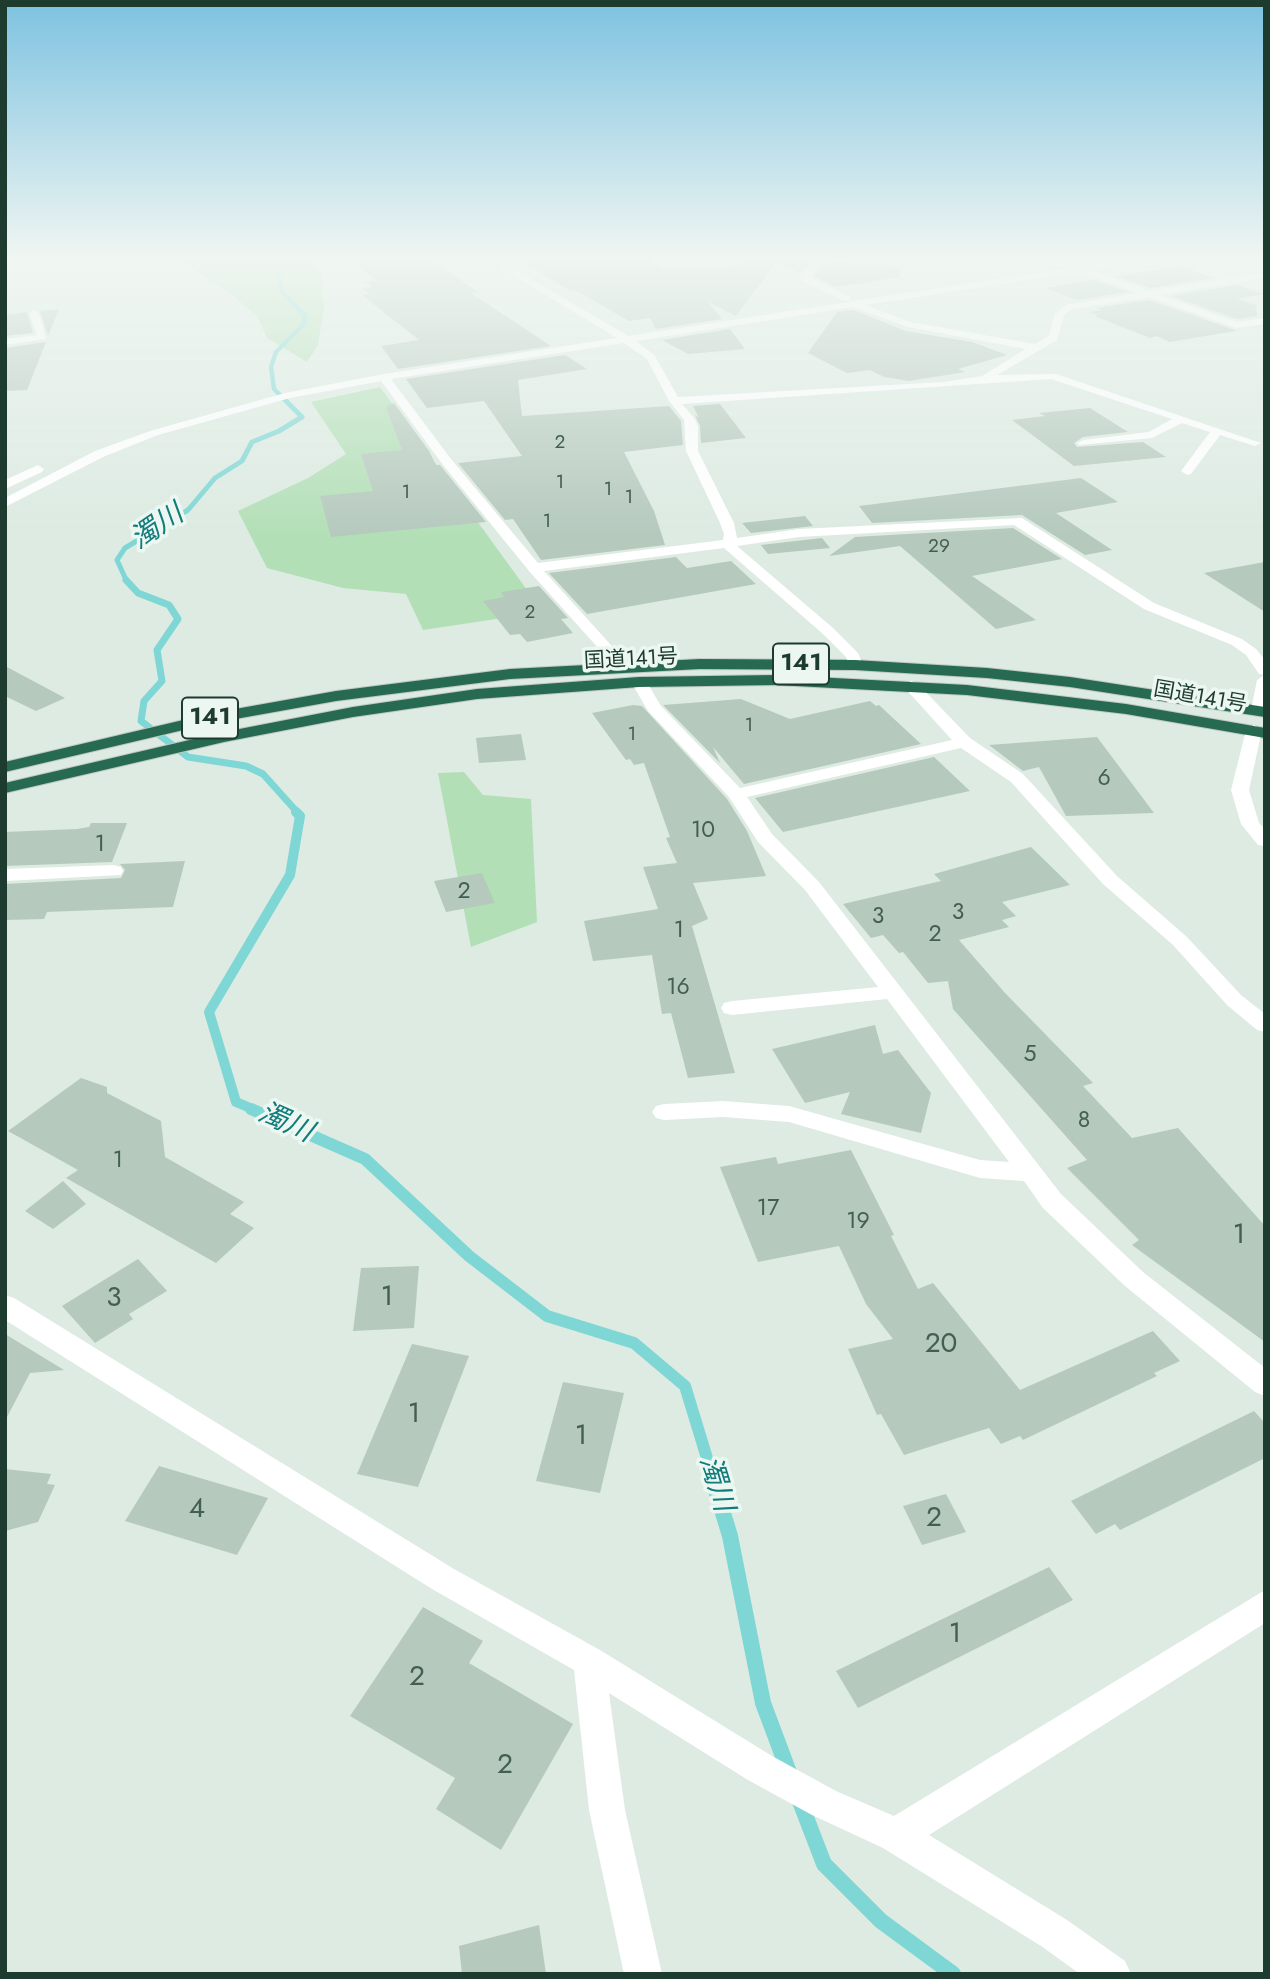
<!DOCTYPE html>
<meta charset="utf-8">
<style>
body{margin:0}
#map{position:relative;width:1270px;height:1979px;overflow:hidden;background:#ddebe2;font-family:Jost,sans-serif}
canvas{display:block}
.frame{position:absolute;inset:0;border:7px solid #1d3b2e;pointer-events:none}
</style>
<div id="map">
<canvas width="1270" height="1979"></canvas>
<div class="frame"></div>
</div>
<script>
const context = document.querySelector('canvas').getContext('2d');
context.lineJoin = 'round';
function fill(path, color) { context.fillStyle = color; context.fill(path, 'evenodd'); }
const shape = rows => new Path2D(rows.map(r => 'M' + r).join(''));
function stroke(path, color, width, dash) { context.strokeStyle = color; context.lineWidth = width; context.lineCap = dash ? 'butt' : 'round'; context.setLineDash(dash || []); context.stroke(path); }
function label(font, color, halo, rows, align = 'center') {
  context.font = font + ' Jost,"Noto Sans JP",sans-serif'; context.lineWidth = 7; context.setLineDash([]); context.textBaseline = 'middle'; context.strokeStyle = halo; context.fillStyle = color; for (const [text, x, y, turn = 0] of rows) {
    context.save(); context.translate(x, y); context.rotate((+turn || 0) * Math.PI / 180); context.textAlign = isNaN(turn) ? turn : align; if (halo) context.strokeText(text, 0, 0); context.fillText(text, 0, 0); context.restore();
  }
}
fill(shape([
 [169,259,308,259,322,275,324,307,318,345,307,362,267,338,257,316,227,291,182,262],
 [380,387,543,612,423,630,406,594,343,588,267,568,238,511,308,478,346,454,311,402],
 [464,772,483,795,531,799,537,922,471,947,438,773]
]), '#b3dfb7');
stroke(shape([
 [275,259,282,292,305,316,304,324,276,352,271,367,274,389,286,401]
]), '#7ed6d5', 4.5);
stroke(shape([
 [127,582,117,560,125,548,188,510,215,478,242,461,252,442,279,431,302,417,284,399]
]), '#7ed6d5', 5);
stroke(shape([
 [126,580,138,593,169,605,178,619,157,650,162,681,144,701,141,721,188,757,246,766,263,774,298,813]
]), '#7ed6d5', 7);
stroke(shape([
 [255,1110,236,1102,209,1012,290,875,300,816,296,812]
]), '#7ed6d5', 10);
stroke(shape([
 [251,1109,365,1159,469,1256,547,1316,634,1343,685,1386,717,1491]
]), '#7ed6d5', 12);
stroke(shape([
 [716,1490,730,1536,763,1703,790,1775],
 [799,1799,824,1864,881,1921,953,1974]
]), '#7ed6d5', 16);
fill(shape([
 [348,259,430,259,478,292,471,293,551,346,398,369,381,346,419,340,362,295,370,294,362,288,372,287,366,282,376,280],
 [518,259,645,259,664,269,731,268,742,259,812,260,800,273,776,263,736,316,708,302,722,319,656,329,650,318,629,321,575,290,570,291],
 [827,261,899,267,900,277,836,287,813,276],
 [1180,266,1215,278,1150,288,1116,276],
 [1094,280,1128,292,1077,300,1045,288],
 [1237,285,1264,294,1237,299,1256,305,1257,316,1237,319,1171,296],
 [1149,300,1235,330,1236,331,1170,342,1157,336,1150,338,1094,316,1098,315,1090,312,1101,310,1096,308],
 [59,309,48,336,40,311],
 [853,310,906,331,972,342,1007,355,958,369,965,372,909,381,884,377,870,370,847,373,808,353,837,312],
 [27,312,33,333,5,336,5,315],
 [730,329,745,349,688,354,662,340],
 [46,342,27,390,5,391,5,348],
 [565,355,587,369,518,380,522,416,669,406,681,421,683,445,624,452,654,511,665,545,541,560,513,519,505,520,458,463,522,456,484,401,427,408,406,379],
 [394,403,429,451,436,465,440,465,486,522,331,537,320,496,373,491,361,454,402,450,386,407],
 [720,404,746,438,701,443,700,426,695,415,699,418,693,406],
 [1090,408,1128,432,1083,437,1074,443,1077,447,1143,442,1166,457,1074,466,1012,420,1045,416,1039,413],
 [1081,478,1118,502,1056,513,1112,550,1085,555,1022,515,872,523,859,506],
 [805,516,813,526,751,533,742,523],
 [1013,528,1062,559,972,576,1036,620,996,629,900,546,829,556,855,537],
 [822,538,830,548,768,554,761,545],
 [676,557,687,568,731,561,756,584,587,614,549,573],
 [1265,562,1265,612,1204,573],
 [539,586,568,618,561,619,573,633,527,642,520,634,510,635,483,601,504,597,501,592],
 [5,666,65,698,36,711,5,696],
 [741,699,790,719,870,701,876,706,879,705,921,744,744,784,713,747,720,763,663,705],
 [633,705,642,706,727,799,747,831,766,876,693,883,708,919,692,926,735,1073,688,1078,671,1013,662,1014,652,955,593,961,584,921,658,909,643,867,677,863,666,838,670,837,644,763,634,765,630,759,626,760,592,713],
 [521,734,526,760,479,763,476,738],
 [1097,737,1154,813,1066,816,1039,767,1023,771,989,745],
 [934,757,970,791,783,832,755,798],
 [91,823,127,823,112,862,5,866,5,832,77,829,89,827],
 [1031,847,1070,885,1002,902,1016,916,1002,920,1009,927,959,940,1005,993,1093,1083,1083,1086,1132,1138,1178,1128,1265,1226,1265,1342,1132,1245,1139,1240,1067,1168,1087,1160,953,1009,948,981,928,983,903,952,899,953,883,935,871,938,843,904,941,881,934,874],
 [185,861,173,907,47,912,44,919,5,920,5,884,121,878,125,870,120,864],
 [482,873,495,903,446,912,434,881],
 [875,1025,883,1054,898,1050,931,1093,921,1133,841,1114,850,1092,805,1103,772,1049],
 [81,1078,107,1087,107,1093,161,1121,165,1157,244,1202,230,1214,254,1228,216,1263,66,1178,78,1170,8,1131],
 [851,1150,894,1235,891,1236,918,1289,933,1283,1020,1390,1153,1331,1180,1361,1154,1373,1157,1376,1023,1440,1020,1436,1001,1444,989,1428,904,1455,881,1414,877,1415,848,1349,893,1339,866,1304,839,1246,758,1262,720,1167,776,1157,778,1164],
 [63,1181,86,1204,53,1229,25,1211],
 [138,1259,167,1291,129,1314,133,1319,95,1343,62,1306],
 [419,1266,414,1328,353,1331,361,1268],
 [5,1334,64,1370,30,1373,5,1421],
 [412,1344,469,1356,418,1487,357,1474],
 [563,1382,624,1393,600,1493,536,1481],
 [1254,1411,1265,1423,1265,1458,1169,1506,1120,1530,1115,1524,1096,1534,1071,1501],
 [159,1466,268,1498,237,1555,125,1521],
 [5,1469,51,1474,47,1484,55,1485,38,1522,5,1531],
 [946,1494,966,1532,922,1545,903,1506],
 [1049,1567,1073,1600,858,1708,836,1671],
 [423,1607,483,1641,469,1663,573,1724,501,1850,436,1809,455,1778,350,1716],
 [539,1925,546,1974,462,1974,459,1946]
]), '#b5c9bd');
const highway = shape([
 [700,659,855,660,987,668,1070,677,1265,707,1265,717,1070,687,987,678,855,670,700,669,510,679,336,701,213,723,5,772,5,762,213,713,336,691,510,669,700,659],
 [776,675,967,685,1126,704,1265,728,1265,738,1126,714,967,695,776,685,639,687,477,699,353,717,224,742,5,793,5,783,224,732,353,707,477,689,639,677,776,675]
]);
stroke(highway, '#c0c8c4', 2);
fill(shape([
 [487,259,497,259,628,336,1069,268,1048,259,1061,259,1081,266,1127,259,1149,259,1091,270,1150,291,1265,272,1265,278,1160,295,1237,322,1265,318,1265,324,1236,328,1149,297,1072,309,1064,315,1057,340,997,375,1056,374,1261,443,1255,446,1220,435,1191,474,1187,475,1181,471,1210,432,1182,423,1152,438,1079,445,1077,443,1083,440,1149,432,1172,419,1051,379,682,404,695,419,698,427,698,451,734,523,737,538,799,529,1022,518,1154,603,1242,639,1256,649,1265,660,1265,713,1259,715,1251,710,1257,680,1264,675,1259,674,1246,655,1232,645,1144,609,1014,525,799,537,737,546,833,628,858,653,863,665,855,670,850,668,846,657,823,634,724,548,544,571,610,644,627,667,619,672,614,670,600,650,529,571,443,465,381,381,290,398,158,435,103,457,5,507,5,498,95,451,150,431,285,393,384,374,617,338,487,259],
 [1079,272,1138,293,1066,305,1055,314,1049,336,1035,344,910,322,865,305,1079,272],
 [853,307,908,327,1026,349,982,376,944,382,678,397,655,356,636,341,853,307],
 [624,343,647,359,669,401,684,420,686,451,720,523,724,534,723,540,538,563,451,459,391,379,624,343],
 [816,259,825,259,809,277,850,297,850,301,844,301,800,280,800,276,816,259],
 [34,310,39,313,46,339,5,345,5,339,37,335,29,313,34,310],
 [38,465,44,469,42,472,5,489,5,480,38,465],
 [639,677,645,679,661,706,740,788,952,740,903,686,911,681,917,683,970,738,1023,774,1117,876,1187,937,1241,995,1265,1014,1265,1032,1257,1030,1227,1005,1173,945,1103,884,1011,782,961,748,747,797,772,834,819,882,1061,1194,1143,1272,1265,1368,1265,1396,1255,1392,1125,1286,1043,1208,1024,1181,980,1178,789,1122,723,1117,664,1120,656,1118,652,1112,656,1106,664,1104,723,1101,789,1106,980,1160,1009,1162,887,999,732,1015,724,1013,721,1008,724,1003,732,1001,878,987,805,890,758,842,729,797,648,711,631,682,639,677],
 [1254,725,1262,730,1249,790,1259,823,1265,829,1265,846,1258,845,1241,824,1231,790,1246,730,1254,725],
 [114,865,121,867,123,871,121,875,5,881,5,869,114,865],
 [5,1295,14,1298,454,1569,600,1650,772,1756,836,1791,894,1816,1265,1590,1265,1623,929,1835,1067,1920,1125,1961,1131,1974,1080,1974,1041,1946,883,1848,812,1815,748,1780,609,1693,625,1810,662,1974,624,1974,589,1810,574,1670,432,1589,5,1320,5,1295]
]), '#fff');
fill(highway, '#266a51');
const sky = context.createLinearGradient(0, 0, 0, 536);
sky.addColorStop(0, '#7dc2e0');
sky.addColorStop(0.48, '#f0f6f2');
sky.addColorStop(1, '#f0f6f200');
context.fillStyle = sky;
context.fillRect(0, 0, 1270, 536);
label('19px', '#435e52', null, [
 ["2",560,443],
 ["1",560,483],
 ["1",608,490],
 ["1",406,493],
 ["1",629,498],
 ["1",547,522],
 ["29",939,547],
 ["2",530,613],
 ["1",749,726],
 ["1",632,735]
]);
label('21px', '#1d3b2e', '#edf7f1', [
 ["国道141号",631,660,-3],
 ["国道141号",1200,698,10]
]);
label('23px', '#435e52', null, [
 ["6",1104,779],
 ["10",703,831],
 ["1",100,845],
 ["2",464,892],
 ["3",958,913],
 ["3",878,917],
 ["1",679,931],
 ["2",935,935],
 ["16",678,988],
 ["5",1030,1055],
 ["8",1084,1121],
 ["1",118,1161],
 ["17",768,1209],
 ["19",858,1222]
]);
for (const [x, y, w] of [
 [801,664,56],
 [210,718,56]
]) { const box = new Path2D(); box.roundRect(x - w / 2, y - 20.5, w, 41, 5); context.fillStyle = '#edf7f1'; context.fill(box); stroke(box, '#1d3b2e', 2); }
label('bold 24px', '#1d3b2e', null, [
 ["141",801,664],
 ["141",210,718]
]);
label('italic 28px', '#127c7c', '#edf7f1', [
 ["濁川",158,528,-34],
 ["濁川",285,1124,24],
 ["濁川",715,1484,73]
]);
label('28px', '#435e52', null, [
 ["1",1239,1236],
 ["1",387,1298],
 ["3",114,1299],
 ["20",941,1345],
 ["1",414,1415],
 ["1",581,1437],
 ["4",197,1510],
 ["2",934,1519],
 ["1",955,1635],
 ["2",417,1678],
 ["2",505,1766]
]);
</script>
